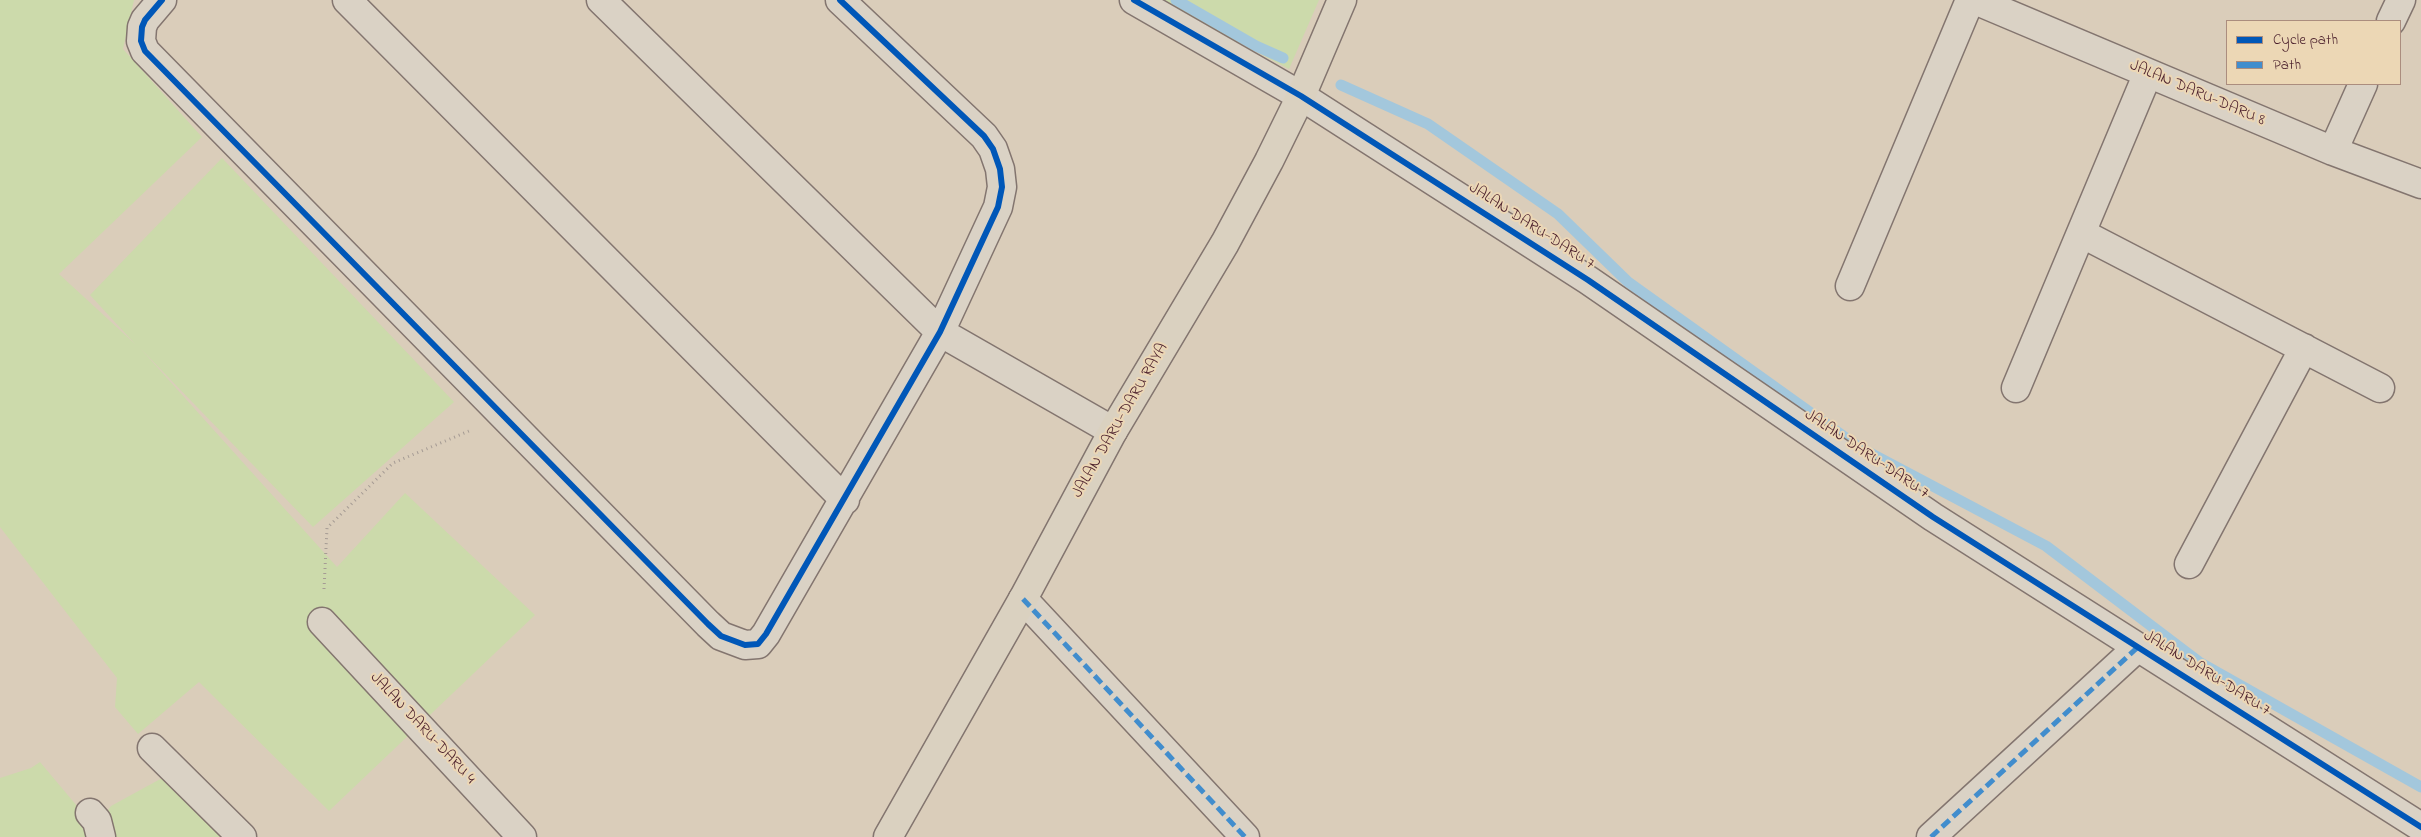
<!DOCTYPE html>
<style>
body{margin:0}
#map{position:relative;width:2421px;height:837px;overflow:hidden;background:#dacdba;font-family:"Indie Flower",sans-serif}
canvas{display:block}
.legend{position:absolute;left:2226px;top:20px;width:175px;height:65px;box-sizing:border-box;background:#ecd7b5;border:1px solid #ab8d7e;margin:0;padding:6px 9px;list-style:none;font-size:15px;color:#4a1f2b}
.legend li{display:flex;align-items:center;gap:10px;height:25px}
.legend b{width:25px;border:1px solid #ab8d7e}
</style>
<div id="map">
<canvas width="2421" height="837"></canvas>
<ul class="legend">
<li><b style="height:6px;background:#0057b8"></b>Cycle path</li>
<li><b style="height:6px;background:#418dcd"></b>Path</li>
</ul>
</div>
<script>
const context = document.querySelector('canvas').getContext('2d');
context.lineJoin = 'round';
function fill(path, color) { context.fillStyle = color; context.fill(path, 'evenodd'); }
const shape = rows => new Path2D(rows.map(r => 'M' + r).join(''));
function stroke(path, color, width, dash) { context.strokeStyle = color; context.lineWidth = width; context.lineCap = dash ? 'butt' : 'round'; context.setLineDash(dash || []); context.stroke(path); }
function label(font, color, halo, rows, align = 'center') {
  context.font = font + ' "Indie Flower",sans-serif'; context.lineWidth = 4; context.setLineDash([]); context.textBaseline = 'middle'; context.strokeStyle = halo; context.fillStyle = color; for (const [text, x, y, turn = 0] of rows) {
    context.save(); context.translate(x, y); context.rotate((+turn || 0) * Math.PI / 180); context.textAlign = isNaN(turn) ? turn : align; if (halo) context.strokeText(text, 0, 0); context.fillText(text, 0, 0); context.restore();
  }
}
fill(shape([
 [0,0,134,0,123,49,202,137,59,274,135,344,90,295,222,158,454,402,313,527,140,348,337,567,405,493,535,615,329,811,199,682,138,734,115,707,117,678,0,527],
 [1157,0,1319,0,1289,69],
 [40,762,77,806,96,834,94,837,0,837,0,778,31,768],
 [164,777,227,837,106,837,102,819,111,806]
]), '#ccdaab');
stroke(shape([
 [1176,0,1256,46,1283,58],
 [1341,85,1428,124,1558,214,1628,282,1857,446,2046,546,2199,662,2421,787]
]), '#a3c7dc', 11);
const minor = shape([
 [162,0,145,20,142,27,141,41,145,51,708,624,721,636,745,645,758,644,766,634,940,332,998,207,1002,187,1000,169,993,149,984,136,840,0],
 [347,0,845,500],
 [601,0,940,332,1113,431],
 [1134,0,1301,96,1588,280,1933,517,2421,827],
 [1975,0,2333,151,2421,184],
 [2391,21,2401,0],
 [2333,151,2363,84],
 [2081,233,2380,388],
 [1850,286,1970,0],
 [2016,388,2148,73],
 [2189,564,2304,348],
 [1023,599,1245,837],
 [322,622,522,837],
 [152,748,242,837],
 [90,813,97,821,101,837],
 [1931,837,2138,647]
]);
const major = shape([
 [888,837,1023,599,1113,431,1225,243,1269,161,1301,96,1342,0]
]);
stroke(minor, '#83756f', 31);
stroke(major, '#83756f', 31);
stroke(shape([
 [324,589,327,528,393,463,469,431]
]), '#a59b94', 3, [1, 4]);
stroke(minor, '#dad2c5', 28);
stroke(major, '#dad1c0', 28);
stroke(shape([
 [1023,599,1245,837],
 [1931,837,2138,647]
]), '#418dcd', 5, [10, 5]);
stroke(shape([
 [162,0,145,20,142,27,141,41,145,51,708,624,721,636,745,645,758,644,766,634,940,332,998,207,1002,187,1000,169,993,149,984,136,840,0],
 [1134,0,1301,96,1588,280,1933,517,2421,827]
]), '#0057b8', 6);
label('16px', '#4a1f2b', '#ecd7b5', [
 ["JALAN DARU-DARU 8",2197,94,23],
 ["JALAN DARU-DARU 7",1531,227,33],
 ["JALAN DARU-DARU RAYA",1121,421,-60],
 ["JALAN DARU-DARU 7",1866,455,34],
 ["JALAN DARU-DARU 7",2206,674,32],
 ["JALAN DARU-DARU 4",422,729,47]
]);
</script>
